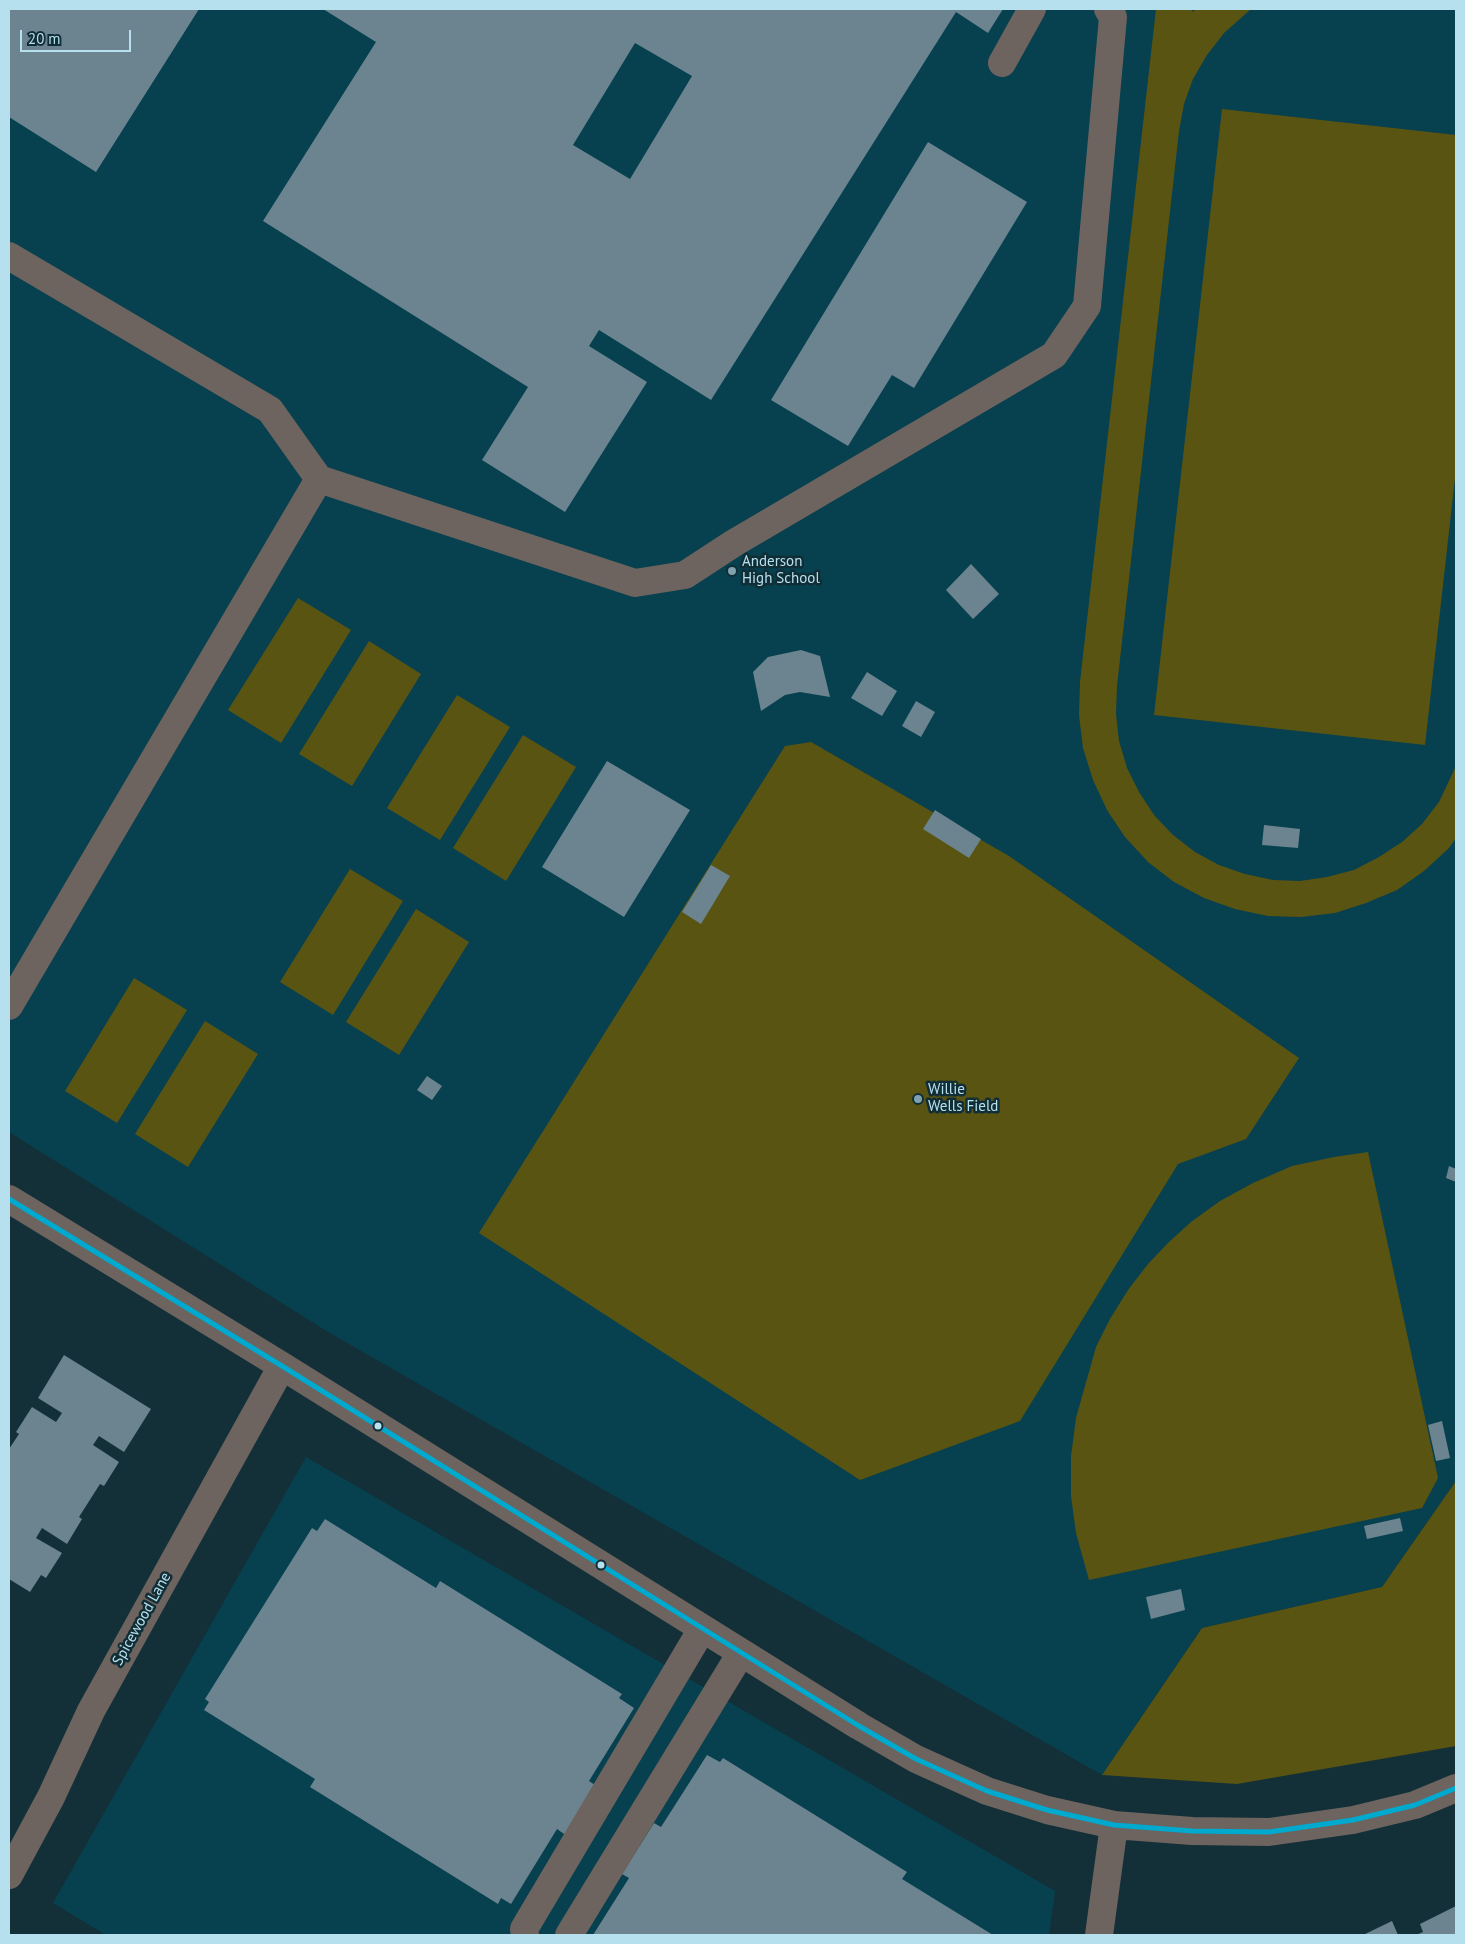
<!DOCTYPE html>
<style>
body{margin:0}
#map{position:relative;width:1465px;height:1944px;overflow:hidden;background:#133038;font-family:"PT Sans",sans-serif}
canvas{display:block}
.frame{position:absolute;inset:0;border:10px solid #b7e0ee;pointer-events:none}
.scale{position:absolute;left:20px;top:30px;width:111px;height:22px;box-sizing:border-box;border:2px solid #b7e0ee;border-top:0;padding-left:6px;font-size:15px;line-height:18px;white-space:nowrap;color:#b7e0ee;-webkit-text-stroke:4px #112d36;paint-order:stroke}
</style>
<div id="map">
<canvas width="1465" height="1944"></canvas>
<div class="frame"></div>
<div class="scale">20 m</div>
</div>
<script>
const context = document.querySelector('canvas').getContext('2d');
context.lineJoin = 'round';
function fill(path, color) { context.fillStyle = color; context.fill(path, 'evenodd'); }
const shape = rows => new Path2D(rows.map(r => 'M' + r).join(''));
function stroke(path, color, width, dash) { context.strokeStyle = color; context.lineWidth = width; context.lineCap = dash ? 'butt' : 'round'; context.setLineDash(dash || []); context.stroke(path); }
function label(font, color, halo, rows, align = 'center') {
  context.font = font + ' "PT Sans",sans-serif'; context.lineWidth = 5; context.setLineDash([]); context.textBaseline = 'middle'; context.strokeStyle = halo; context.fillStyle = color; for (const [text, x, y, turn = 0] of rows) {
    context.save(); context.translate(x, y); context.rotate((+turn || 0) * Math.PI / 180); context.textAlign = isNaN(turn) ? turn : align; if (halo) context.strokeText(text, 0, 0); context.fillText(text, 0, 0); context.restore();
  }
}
fill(shape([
 [9,9,1456,9,1456,1481,1382,1587,1202,1628,1102,1775,328,1332,9,1132],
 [306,1457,1055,1891,1049,1935,106,1935,53,1903]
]), '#07404e');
fill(shape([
 [1156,9,1180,9,1192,10,1193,12,1196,9,1251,9,1224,33,1207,55,1193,79,1184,104,1179,131,1117,686,1116,714,1119,741,1127,768,1139,792,1154,815,1173,835,1195,852,1219,865,1245,874,1273,880,1300,881,1327,877,1354,870,1379,857,1402,842,1422,824,1439,802,1456,766,1456,838,1449,848,1424,871,1397,890,1366,903,1335,913,1301,917,1268,916,1235,909,1204,898,1174,882,1148,862,1125,837,1107,810,1093,780,1083,748,1079,715,1080,682],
 [1222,109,1456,135,1456,469,1425,745,1154,715],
 [298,598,351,630,281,743,228,710],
 [369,641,421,674,352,786,299,754],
 [457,695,510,727,440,840,387,808],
 [523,735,576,767,506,881,453,848],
 [811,742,1009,856,1299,1058,1246,1139,1178,1164,1020,1421,860,1480,479,1233,785,746],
 [350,869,403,901,333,1015,280,982],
 [416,909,469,942,399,1055,346,1022],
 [134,978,187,1010,117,1123,65,1091],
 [205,1021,258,1054,188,1167,135,1134],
 [1368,1152,1438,1478,1422,1508,1089,1580,1076,1533,1071,1496,1071,1456,1076,1418,1096,1347,1110,1319,1128,1290,1148,1264,1169,1242,1191,1222,1220,1201,1253,1183,1292,1166,1334,1157],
 [1456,1481,1456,1746,1237,1784,1102,1775,1202,1628,1382,1587]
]), '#5a5412');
fill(shape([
 [9,9,199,9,96,172,9,117],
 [323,9,1003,9,988,33,956,12,711,400,599,330,589,346,647,382,565,512,482,460,528,387,263,221,376,42],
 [635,43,692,76,630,179,573,145],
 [928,142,1027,202,914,388,892,375,848,446,771,400],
 [971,564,999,594,973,619,946,590],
 [801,650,820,656,830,697,800,692,785,695,761,711,753,672,768,657],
 [867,672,897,691,882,716,851,698],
 [916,701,935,712,921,737,902,726],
 [607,761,690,810,624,917,542,867],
 [935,810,981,839,969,858,923,829],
 [1264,825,1300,829,1298,848,1262,845],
 [711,865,730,876,701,924,682,912],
 [427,1076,442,1086,432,1100,417,1090],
 [1449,1166,1456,1169,1456,1182,1446,1178],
 [64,1355,151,1409,124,1452,99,1436,93,1445,119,1462,104,1486,100,1484,79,1517,82,1519,67,1544,42,1528,36,1538,62,1553,46,1578,41,1575,30,1592,9,1579,9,1449,19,1434,16,1432,32,1407,56,1422,62,1413,38,1398],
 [1442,1421,1450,1458,1436,1461,1428,1425],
 [1400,1518,1403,1531,1367,1539,1364,1526],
 [325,1519,436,1588,440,1581,622,1694,619,1698,634,1708,589,1781,598,1787,567,1836,557,1829,511,1904,501,1898,498,1904,310,1787,315,1779,204,1710,209,1702,205,1699,312,1528,317,1531],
 [1181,1589,1185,1610,1151,1619,1146,1597],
 [707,1755,720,1762,723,1758,907,1872,902,1879,993,1935,593,1935,629,1878,622,1874,654,1823,661,1827],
 [1456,1906,1456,1935,1416,1935,1423,1932,1420,1924],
 [1392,1921,1398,1935,1363,1935]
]), '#6b8490');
stroke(shape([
 [1002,63,1032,9],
 [9,256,270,410,319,479],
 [9,1006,319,479,635,583,685,575,734,543,1054,355,1087,306,1113,17,1108,9],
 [9,1199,282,1366,859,1726,916,1759,987,1791,1047,1810,1114,1825,1192,1831,1269,1832,1353,1820,1415,1805,1456,1788],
 [9,1875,51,1797,91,1711,282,1366],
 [525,1935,524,1929,702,1629],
 [569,1935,741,1653],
 [1099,1935,1114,1825]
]), '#6d635f', 28);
stroke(shape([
 [9,1199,282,1366,859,1726,916,1759,987,1791,1047,1810,1114,1825,1192,1831,1269,1832,1353,1820,1415,1805,1456,1788]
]), '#00a9ce', 5);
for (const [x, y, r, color] of [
 [732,571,5,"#7ea2ae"],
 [918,1099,5,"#7ea2ae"],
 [378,1426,4.5,"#b7e0ee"],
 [601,1565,4.5,"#b7e0ee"]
]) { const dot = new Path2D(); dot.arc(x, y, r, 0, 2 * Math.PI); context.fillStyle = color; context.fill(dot); stroke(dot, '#112d36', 2); }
label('15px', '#b7e0ee', '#112d36', [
 ["Anderson",742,562],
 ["High School",742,579],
 ["Willie",928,1090],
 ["Wells Field",928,1107]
], 'left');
label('15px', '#b7e0ee', '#112d36', [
 ["Spicewood Lane",142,1619,-61]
]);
</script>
